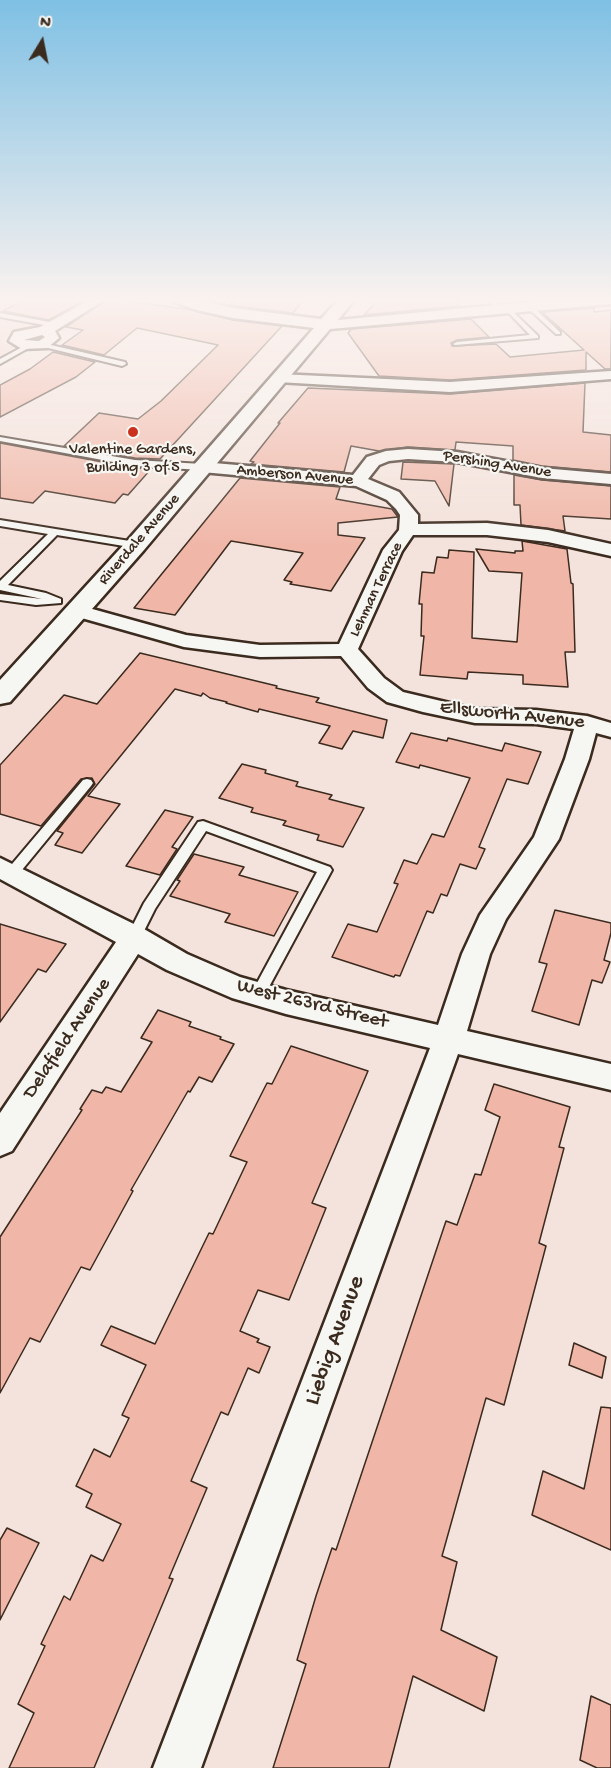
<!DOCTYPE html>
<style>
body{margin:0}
#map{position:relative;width:611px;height:1768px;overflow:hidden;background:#f4e3dc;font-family:"Gochi Hand",sans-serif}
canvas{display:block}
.north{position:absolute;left:12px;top:12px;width:60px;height:60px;-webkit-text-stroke:4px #f6f6f2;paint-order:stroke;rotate:10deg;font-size:16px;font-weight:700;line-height:24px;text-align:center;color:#3b2a1e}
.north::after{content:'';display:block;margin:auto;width:21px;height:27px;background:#3b2a1e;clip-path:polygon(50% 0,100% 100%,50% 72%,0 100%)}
</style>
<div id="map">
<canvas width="611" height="1768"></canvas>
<div class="north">N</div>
</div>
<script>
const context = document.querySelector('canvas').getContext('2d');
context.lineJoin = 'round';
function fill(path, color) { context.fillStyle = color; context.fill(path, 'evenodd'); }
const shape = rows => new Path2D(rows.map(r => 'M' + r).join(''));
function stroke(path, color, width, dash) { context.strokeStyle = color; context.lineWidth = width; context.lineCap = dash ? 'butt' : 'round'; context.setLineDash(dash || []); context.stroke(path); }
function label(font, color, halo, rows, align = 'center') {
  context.font = font + ' "Gochi Hand",sans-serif'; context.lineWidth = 4.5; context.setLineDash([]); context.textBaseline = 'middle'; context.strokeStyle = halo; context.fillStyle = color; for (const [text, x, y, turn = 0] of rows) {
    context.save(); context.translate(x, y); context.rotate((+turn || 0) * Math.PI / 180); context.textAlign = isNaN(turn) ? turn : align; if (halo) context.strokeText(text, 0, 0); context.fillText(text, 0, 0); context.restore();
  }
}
fill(shape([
 [0,299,87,299,40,325,8,335,2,343,20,349,0,361]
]), '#f3d6cc');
const building = shape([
 [26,299,87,299,49,320,3,311,26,299],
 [108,299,187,309,233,320,282,326,160,459,135,458,64,446,99,413,138,419,161,401,218,345,137,328,104,355,62,345,83,330,66,327,108,299],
 [237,299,304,299,293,313,230,305,237,299],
 [379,299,452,299,459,306,364,315,379,299],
 [594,308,594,312,611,310,611,369,605,369,586,352,586,370,450,380,379,376,348,333,351,329,471,319,489,337,457,340,451,343,452,346,496,344,510,357,584,350,542,312,594,308],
 [53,352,95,362,76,377,0,417,0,385,30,369,53,352],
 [585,383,583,432,611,435,611,472,542,466,513,460,513,446,456,442,455,450,408,447,379,451,351,446,344,472,251,464,254,462,250,461,280,423,278,423,308,388,450,394,585,383],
 [0,443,135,468,151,469,128,495,123,494,115,503,45,491,33,503,0,498,0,443],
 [403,462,454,464,449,506,435,481,401,479,403,462],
 [514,475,542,480,611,486,611,519,563,516,565,531,521,525,520,505,514,505,514,475],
 [240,478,340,487,336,499,392,509,398,517,338,523,338,535,365,538,331,591,290,584,292,582,284,580,303,553,231,541,175,615,134,608,240,478],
 [522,541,567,549,571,583,573,584,575,652,565,652,568,687,523,684,523,675,468,672,467,679,420,675,424,636,421,636,422,604,419,604,422,572,434,573,437,557,448,558,449,550,474,552,472,638,517,642,522,573,489,571,476,549,515,553,515,551,523,551,522,541],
 [140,653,277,686,276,688,319,698,316,702,387,720,383,738,353,731,342,749,319,743,330,726,259,709,258,712,226,703,227,702,210,698,203,693,201,696,175,689,88,796,120,804,82,853,55,845,63,833,57,831,95,784,92,778,81,779,41,826,0,814,0,765,64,695,97,704,140,653],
 [411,733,447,741,448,738,502,751,505,743,541,752,528,784,507,779,479,847,485,849,476,869,460,864,447,896,441,894,433,913,427,911,400,976,395,975,394,977,332,957,348,924,377,932,398,884,394,883,404,860,417,864,432,834,444,837,470,778,420,765,419,768,396,762,411,733],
 [242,764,266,770,265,773,298,782,296,786,332,795,329,799,364,808,343,847,317,840,319,835,283,825,286,821,251,812,253,808,219,798,242,764],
 [165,810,193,817,172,847,177,849,160,875,126,866,165,810],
 [194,854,244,867,239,875,298,892,274,936,225,922,230,914,170,896,180,881,177,880,194,854],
 [555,910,611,923,611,933,604,960,610,962,602,983,592,980,579,1025,532,1011,547,964,539,962,555,910],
 [0,924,66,944,46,972,38,969,0,1022,0,924],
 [158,1010,191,1022,189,1026,221,1037,220,1039,234,1044,212,1082,199,1077,190,1092,188,1091,131,1190,133,1191,90,1270,81,1267,40,1342,30,1338,0,1393,0,1237,82,1110,80,1109,92,1090,102,1093,106,1087,121,1092,152,1042,141,1038,158,1010],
 [291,1046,368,1071,312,1203,326,1208,289,1300,258,1290,240,1331,259,1339,257,1342,270,1347,259,1373,248,1368,228,1415,221,1412,191,1481,207,1488,169,1578,173,1579,94,1768,9,1768,34,1713,18,1704,45,1646,41,1644,64,1596,70,1600,91,1555,103,1561,121,1524,86,1507,92,1494,76,1486,94,1449,110,1457,129,1418,122,1415,146,1365,101,1345,111,1326,155,1344,209,1233,213,1234,247,1162,230,1156,267,1083,272,1084,291,1046],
 [494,1084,570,1107,559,1147,564,1148,539,1243,546,1246,504,1405,486,1398,442,1556,457,1562,441,1630,497,1657,484,1711,413,1676,389,1768,273,1768,306,1664,297,1660,316,1596,332,1548,336,1550,446,1221,457,1225,475,1174,481,1175,500,1117,485,1110,494,1084],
 [574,1343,606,1357,602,1378,569,1365,574,1343],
 [601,1407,611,1408,611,1550,532,1515,543,1471,584,1489,601,1407],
 [7,1528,39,1543,0,1620,0,1540,7,1528],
 [591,1696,611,1705,611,1768,597,1768,580,1760,591,1696]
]);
fill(building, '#f0b7a8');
stroke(building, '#3b2a1e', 1.5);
const lane = shape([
 [487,299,493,299,503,309,503,311,499,311,487,299],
 [528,306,532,306,560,332,560,334,556,334,528,308,528,306],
 [508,307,538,336,538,338,455,345,453,344,457,342,530,335,506,310,508,307],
 [0,313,55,323,58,325,55,327,0,317,0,313],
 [42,343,125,362,126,364,122,366,40,346,38,345,42,343],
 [26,345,32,346,0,364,0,359,26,345],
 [0,437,135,460,202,464,206,467,202,470,135,466,0,441,0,437],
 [0,520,136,542,141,545,136,548,57,535,8,585,46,593,61,599,61,603,36,605,0,600,0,594,42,599,0,590,0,581,48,534,0,526,0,520],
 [87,779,91,780,93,783,91,786,17,876,7,876,5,873,7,870,83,780,87,779],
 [203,821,330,867,332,870,263,998,258,1000,253,998,251,994,317,872,206,831,155,909,139,941,134,942,129,941,127,937,144,903,198,822,203,821]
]);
const street = shape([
 [91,299,106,299,55,331,59,338,47,348,22,349,9,341,14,332,40,327,91,299],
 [42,335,45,337,39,341,24,340,42,335],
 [611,371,611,379,450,392,278,382,271,378,278,374,450,382,611,371],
 [408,449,457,452,542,468,611,474,611,484,542,478,457,462,408,459,389,461,379,465,368,479,399,492,418,515,418,524,487,523,548,530,611,544,611,556,548,542,487,535,413,535,402,551,358,649,384,678,403,692,475,709,536,710,587,716,611,723,611,737,596,733,589,759,559,839,506,919,490,954,467,1031,611,1064,611,1090,458,1054,201,1768,153,1768,430,1048,286,1014,232,998,167,970,138,954,12,1151,0,1156,0,1113,116,942,0,879,0,858,144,929,187,954,240,977,286,990,438,1025,462,954,480,915,534,837,565,759,574,729,536,724,475,723,423,712,387,702,368,688,341,656,260,657,184,647,71,615,68,611,71,607,78,605,186,635,260,645,339,644,383,550,399,530,400,515,396,509,387,500,356,486,202,472,196,471,193,467,196,463,202,462,353,475,367,457,386,451,408,449]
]);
const secondary = shape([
 [172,299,195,299,233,308,321,319,339,299,355,299,338,320,562,299,611,299,611,304,330,329,144,550,10,702,0,704,0,680,128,540,314,328,233,318,197,310,174,302,172,299]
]);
stroke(lane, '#3b2a1e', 4);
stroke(street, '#3b2a1e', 5);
stroke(secondary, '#3b2a1e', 5);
fill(lane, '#f6f6f2');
fill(street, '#f6f6f2');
fill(secondary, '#f6f6f2');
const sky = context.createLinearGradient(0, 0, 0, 546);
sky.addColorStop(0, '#7fc0e4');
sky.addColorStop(0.55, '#faf2ef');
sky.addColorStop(1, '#faf2ef00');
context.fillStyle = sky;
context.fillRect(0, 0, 611, 546);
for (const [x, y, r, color] of [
 [133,432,6,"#c8321e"]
]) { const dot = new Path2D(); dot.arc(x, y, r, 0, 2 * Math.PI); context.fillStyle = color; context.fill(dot); stroke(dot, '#f6f6f2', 2); }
label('16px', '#3b2a1e', '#f6f6f2', [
 ["Valentine Gardens,",133,451],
 ["Building 3 of 5",133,469]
]);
label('16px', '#3b2a1e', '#f6f6f2', [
 ["Pershing Avenue",497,465,9],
 ["Amberson Avenue",295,476,5],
 ["Riverdale Avenue",140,540,-49],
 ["Lehman Terrace",377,590,-64]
]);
label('20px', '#3b2a1e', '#f6f6f2', [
 ["Ellsworth Avenue",512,716,6],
 ["West 263rd Street",312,1005,14],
 ["Delafield Avenue",68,1039,-56]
]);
label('24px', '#3b2a1e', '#f6f6f2', [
 ["Liebig Avenue",336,1341,-70]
]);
</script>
